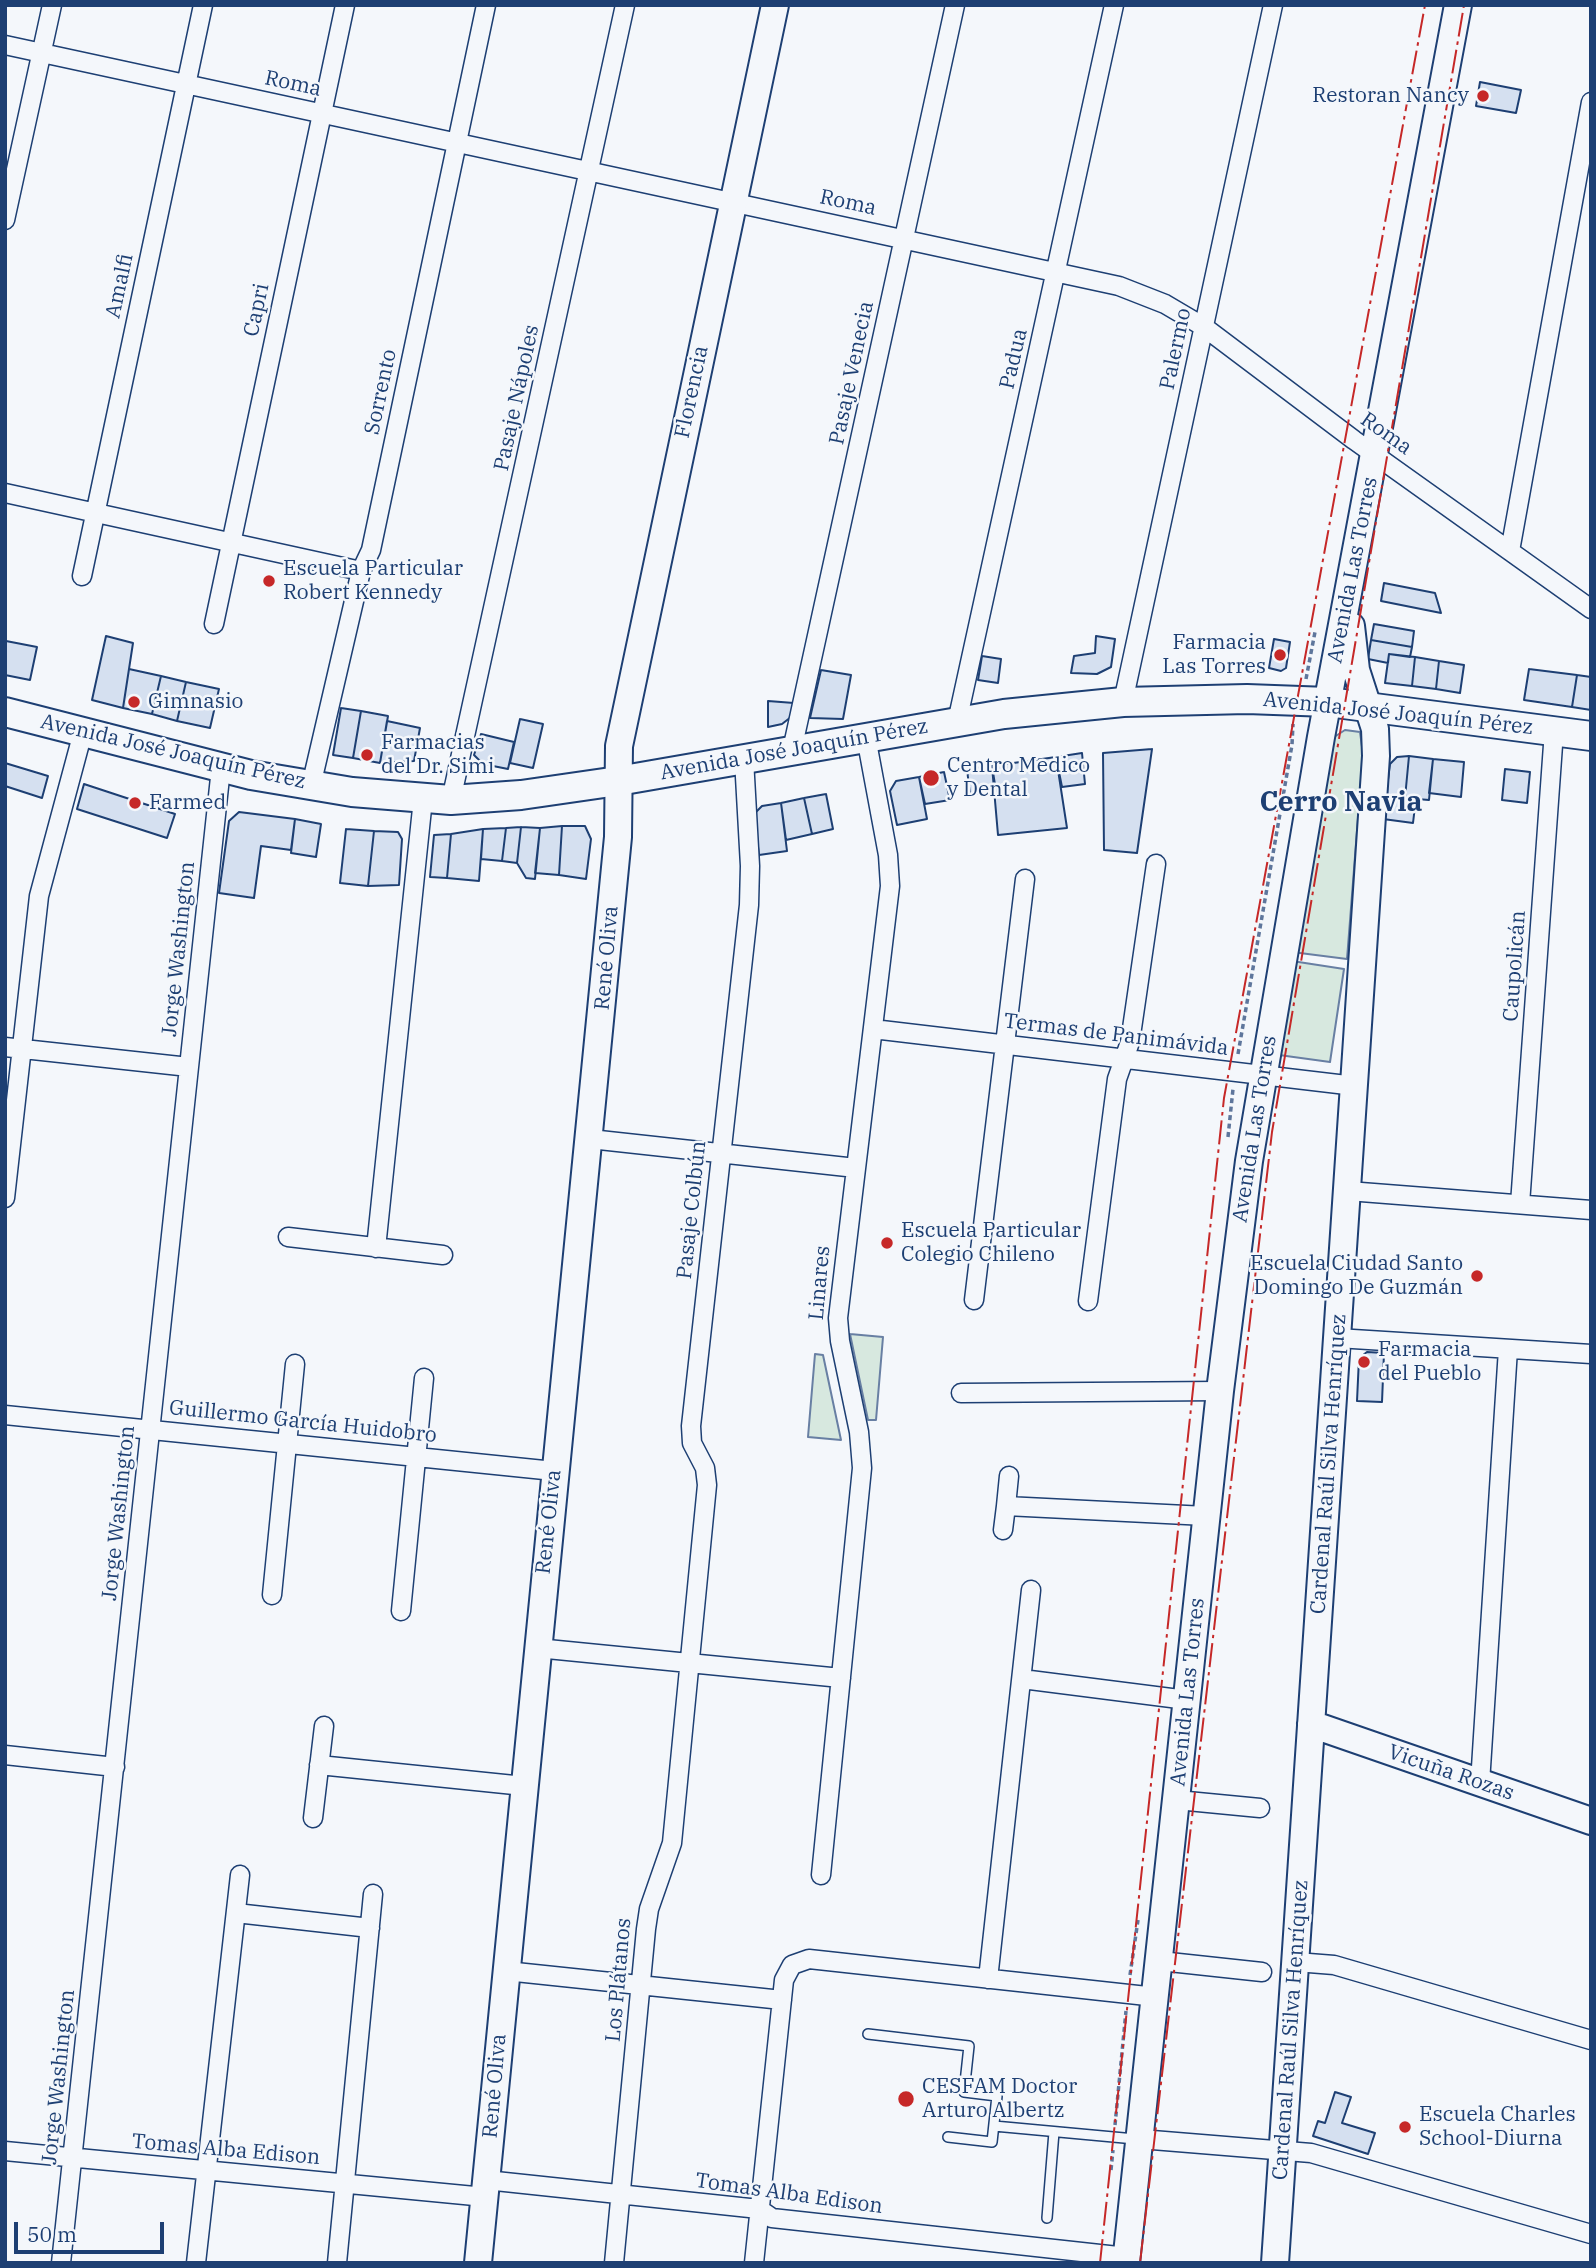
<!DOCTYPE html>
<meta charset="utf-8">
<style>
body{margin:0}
#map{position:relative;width:1596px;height:2268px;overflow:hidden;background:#f4f7fb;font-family:"IBM Plex Serif",serif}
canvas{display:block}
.frame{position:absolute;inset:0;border:7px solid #1d3f73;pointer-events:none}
.scale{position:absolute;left:14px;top:2222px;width:150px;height:32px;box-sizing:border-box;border:4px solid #1d3f73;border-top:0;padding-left:9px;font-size:21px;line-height:24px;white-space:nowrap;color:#1d3f73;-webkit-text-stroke:5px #f4f7fb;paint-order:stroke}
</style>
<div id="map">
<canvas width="1596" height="2268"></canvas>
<div class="frame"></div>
<div class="scale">50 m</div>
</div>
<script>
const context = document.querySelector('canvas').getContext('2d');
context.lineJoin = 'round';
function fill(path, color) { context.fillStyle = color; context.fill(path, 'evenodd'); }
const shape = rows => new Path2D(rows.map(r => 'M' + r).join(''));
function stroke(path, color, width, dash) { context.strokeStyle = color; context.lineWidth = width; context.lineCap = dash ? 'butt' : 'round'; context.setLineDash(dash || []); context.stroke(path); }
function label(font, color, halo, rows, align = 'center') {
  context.font = font + ' "IBM Plex Serif",serif'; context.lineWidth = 5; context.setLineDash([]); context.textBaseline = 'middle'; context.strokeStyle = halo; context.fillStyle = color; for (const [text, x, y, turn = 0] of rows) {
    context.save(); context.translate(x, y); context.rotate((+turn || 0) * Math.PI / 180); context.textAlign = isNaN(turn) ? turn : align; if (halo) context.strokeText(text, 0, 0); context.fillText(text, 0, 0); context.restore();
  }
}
const green = shape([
 [1345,730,1360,732,1363,754,1347,959,1292,952,1331,739,1345,730],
 [1292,961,1344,969,1330,1062,1279,1055,1292,961],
 [850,1334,883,1337,876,1420,868,1420,850,1334],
 [815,1354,823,1355,841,1440,808,1437,815,1354]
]);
fill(green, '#d7e8df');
stroke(green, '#687fa3', 2);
const building = shape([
 [1480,82,1521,90,1516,113,1476,106,1480,82],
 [1384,583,1435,593,1441,613,1381,601,1384,583],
 [1374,624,1414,631,1412,647,1371,640,1374,624],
 [106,636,133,643,123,708,92,700,106,636],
 [1096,636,1115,639,1111,667,1097,674,1071,673,1074,656,1095,653,1096,636],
 [1274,639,1290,642,1286,668,1281,671,1269,668,1274,639],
 [1371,640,1412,647,1410,657,1389,654,1388,663,1368,659,1371,640],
 [6,641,37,647,30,680,5,675,6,641],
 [1389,654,1415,657,1412,686,1385,683,1389,654],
 [982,656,1001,659,998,683,978,680,982,656],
 [1415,657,1439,661,1436,689,1412,686,1415,657],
 [1439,661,1464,665,1460,693,1436,689,1439,661],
 [129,669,161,676,152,714,123,708,129,669],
 [1529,669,1577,675,1572,707,1524,700,1529,669],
 [821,670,851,675,843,719,810,718,821,670],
 [1577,675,1591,677,1591,710,1572,707,1577,675],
 [161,676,186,682,177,721,152,714,161,676],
 [186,682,219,689,210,728,177,721,186,682],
 [768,701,794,703,791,717,782,724,768,727,768,701],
 [341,708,361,711,353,758,333,755,341,708],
 [361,711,388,716,380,763,353,758,361,711],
 [520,719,543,724,533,768,510,763,520,719],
 [387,721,420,728,414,761,380,763,387,721],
 [481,734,514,742,508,769,483,764,474,755,481,734],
 [1152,749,1137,853,1104,850,1103,753,1152,749],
 [1082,753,1085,784,1062,787,1056,757,1082,753],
 [1409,756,1405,798,1386,795,1390,764,1397,757,1409,756],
 [1409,756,1433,759,1429,800,1405,798,1409,756],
 [1056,757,1067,828,998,835,992,766,1056,757],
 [1433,759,1464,762,1461,797,1429,793,1433,759],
 [5,763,48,776,42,798,5,786,5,763],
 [992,766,996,791,970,795,967,769,992,766],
 [1505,769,1530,772,1527,803,1502,800,1505,769],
 [944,772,950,800,925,804,919,777,944,772],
 [919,777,927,819,897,825,890,791,896,781,919,777],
 [84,784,175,814,167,838,77,809,84,784],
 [826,794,833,829,812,834,804,798,826,794],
 [1386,795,1416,798,1413,823,1383,819,1386,795],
 [804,798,812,834,786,840,781,803,804,798],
 [781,803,787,851,759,855,754,814,762,806,781,803],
 [239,812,295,819,291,850,261,846,254,898,219,893,229,821,239,812],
 [295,819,321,824,316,857,291,853,295,819],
 [562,826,585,826,591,839,586,879,559,875,562,826],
 [562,826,559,875,535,873,540,828,562,826],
 [521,827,540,828,535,879,526,878,517,863,521,827],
 [521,827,517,863,502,861,506,828,521,827],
 [506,828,502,861,481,859,483,829,506,828],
 [346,829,374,831,368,886,340,883,346,829],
 [483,829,479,881,447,878,451,834,483,829],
 [374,831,398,832,402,839,399,885,368,886,374,831],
 [451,834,447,878,430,877,434,835,451,834],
 [1367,1352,1384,1353,1382,1402,1357,1401,1359,1358,1367,1352],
 [1335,2092,1351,2097,1342,2123,1375,2133,1368,2154,1313,2136,1318,2121,1325,2123,1335,2092]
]);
fill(building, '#d5e0f0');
stroke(building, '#1d3f73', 2);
const lane = shape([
 [868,2034,969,2046,964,2092,997,2096,992,2142,948,2137],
 [994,2126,1135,2139],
 [1047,2218,1054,2132]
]);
const street = shape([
 [5,45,1119,286,1165,304,1204,327,1354,440,1591,609],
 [5,220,52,5],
 [5,493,361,571],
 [1510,551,1591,102],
 [82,576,203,5],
 [214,624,345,5],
 [1123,702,1273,5],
 [957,722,1114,5],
 [792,750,955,5],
 [311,786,361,571,371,550,486,5],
 [451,800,625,5],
 [873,1029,1355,1086],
 [5,1047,189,1067],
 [590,1139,856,1168],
 [1348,1191,1591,1210],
 [5,1198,39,896,83,732],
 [1520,1204,1554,731],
 [288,1237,443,1255],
 [376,1248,423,799],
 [974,1300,1025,879],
 [1088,1301,1117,1079,1130,1042,1156,864],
 [1337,1338,1591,1354],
 [961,1393,1220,1391],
 [5,1415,554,1471],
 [1009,1476,1006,1506,1206,1516],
 [1003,1530,1006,1506],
 [272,1595,295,1364],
 [401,1611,424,1378],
 [537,1648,841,1678],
 [1022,1679,1187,1700],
 [5,1755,115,1767],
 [319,1765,524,1786],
 [1480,1783,1508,1349],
 [1177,1800,1260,1808],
 [313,1818,324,1726],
 [821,1875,862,1468,859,1432,840,1341,838,1318,890,886,888,855,866,737],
 [236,1913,370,1928],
 [1160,1961,1262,1972],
 [1296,1962,1334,1965,1591,2040],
 [506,1971,782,2000],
 [988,1979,1031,1590],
 [1140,2139,1311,2153,1591,2234],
 [5,2151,485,2197],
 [486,2180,759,2209,772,2218,1127,2257],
 [61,2263,221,768],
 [196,2263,240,1875],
 [337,2263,373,1894],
 [614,2263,646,1929,649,1909,672,1843,707,1485,705,1468,692,1443,691,1426,749,905,750,866,744,759],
 [754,2263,784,1980,792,1965,809,1959,1156,1997]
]);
const secondary = shape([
 [1311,1724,1591,1821],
 [478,2263,618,837,619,746,775,5],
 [1126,2263,1220,1391,1249,1161,1321,737,1458,5],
 [1275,2263,1376,756,1375,729,1356,670,1351,626]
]);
const primary = shape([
 [5,712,251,775,352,792,451,800,521,795,618,781,1004,714,1123,702,1247,699,1328,702,1591,736]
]);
stroke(lane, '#1d3f73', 12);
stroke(street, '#1d3f73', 21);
stroke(secondary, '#1d3f73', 30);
stroke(primary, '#1d3f73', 32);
stroke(shape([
 [1306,679,1315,632],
 [1238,1054,1292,745,1293,724],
 [1228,1137,1233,1089],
 [1130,1975,1138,1920],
 [1115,2125,1126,2011],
 [1111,2170,1113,2150]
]), '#5e769c', 3.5, [5, 3.5]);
stroke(lane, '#f4f7fb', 9);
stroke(street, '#f4f7fb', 18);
stroke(secondary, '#f4f7fb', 26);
stroke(primary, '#f4f7fb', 28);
stroke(shape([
 [1100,2263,1224,1098,1425,5],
 [1140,2263,1272,1132,1464,5]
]), '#c62828', 2, [24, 5, 3.5, 5]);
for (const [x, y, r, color] of [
 [1483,96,7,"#c62828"],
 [269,581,7,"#c62828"],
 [1280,655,7,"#c62828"],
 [134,702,7,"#c62828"],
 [367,755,7,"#c62828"],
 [931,778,9,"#c62828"],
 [135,803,7,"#c62828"],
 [887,1243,7,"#c62828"],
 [1477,1276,7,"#c62828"],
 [1364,1362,7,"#c62828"],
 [906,2099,9,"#c62828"],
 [1405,2127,7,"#c62828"]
]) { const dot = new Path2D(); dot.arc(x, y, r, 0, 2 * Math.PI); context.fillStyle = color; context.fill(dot); stroke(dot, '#f4f7fb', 2.5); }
label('21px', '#1d3f73', '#f4f7fb', [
 ["Roma",293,84,12],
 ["Roma",848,203,12],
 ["Amalfi",120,286,-78],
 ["Capri",257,310,-78],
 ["Palermo",1176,349,-78],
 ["Padua",1014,359,-77],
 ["Pasaje Venecia",852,373,-78],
 ["Sorrento",381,392,-78],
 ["Florencia",692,392,-78],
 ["Pasaje Nápoles",517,398,-78],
 ["Roma",1386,434,35],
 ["Avenida Las Torres",1353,570,-79],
 ["Avenida José Joaquín Pérez",1398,714,6],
 ["Avenida José Joaquín Pérez",794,750,-10],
 ["Avenida José Joaquín Pérez",173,752,13],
 ["Jorge Washington",179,949,-84],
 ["René Oliva",607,958,-85],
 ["Caupolicán",1515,966,-86],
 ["Termas de Panimávida",1116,1035,7],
 ["Avenida Las Torres",1255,1129,-81],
 ["Pasaje Colbún",692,1210,-84],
 ["Linares",820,1283,-85],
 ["Guillermo García Huidobro",303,1422,6],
 ["Cardenal Raúl Silva Henríquez",1329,1464,-86],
 ["Jorge Washington",119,1513,-84],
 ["René Oliva",549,1522,-84],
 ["Avenida Las Torres",1188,1692,-84],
 ["Vicuña Rozas",1451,1773,19],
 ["Los Plátanos",619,1980,-85],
 ["Cardenal Raúl Silva Henríquez",1291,2030,-86],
 ["Jorge Washington",59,2077,-84],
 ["René Oliva",495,2086,-85],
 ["Tomas Alba Edison",226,2150,5],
 ["Tomas Alba Edison",789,2194,8]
]);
label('21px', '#1d3f73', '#f4f7fb', [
 ["Restoran Nancy",1469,96,"right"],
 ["Escuela Particular",283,569],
 ["Robert Kennedy",283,593],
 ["Farmacia",1266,643,"right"],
 ["Las Torres",1266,667,"right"],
 ["Gimnasio",148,702],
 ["Farmacias",381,743],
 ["del Dr. Simi",381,767],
 ["Centro Medico",947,766],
 ["y Dental",947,790],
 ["Farmed",149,803],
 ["Escuela Particular",901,1231],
 ["Colegio Chileno",901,1255],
 ["Escuela Ciudad Santo",1463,1264,"right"],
 ["Domingo De Guzmán",1463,1288,"right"],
 ["Farmacia",1378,1350],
 ["del Pueblo",1378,1374],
 ["CESFAM Doctor",922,2087],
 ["Arturo Albertz",922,2111],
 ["Escuela Charles",1419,2115],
 ["School-Diurna",1419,2139]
], 'left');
label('bold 28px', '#1d3f73', '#f4f7fb', [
 ["Cerro Navia",1341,803]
]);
</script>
